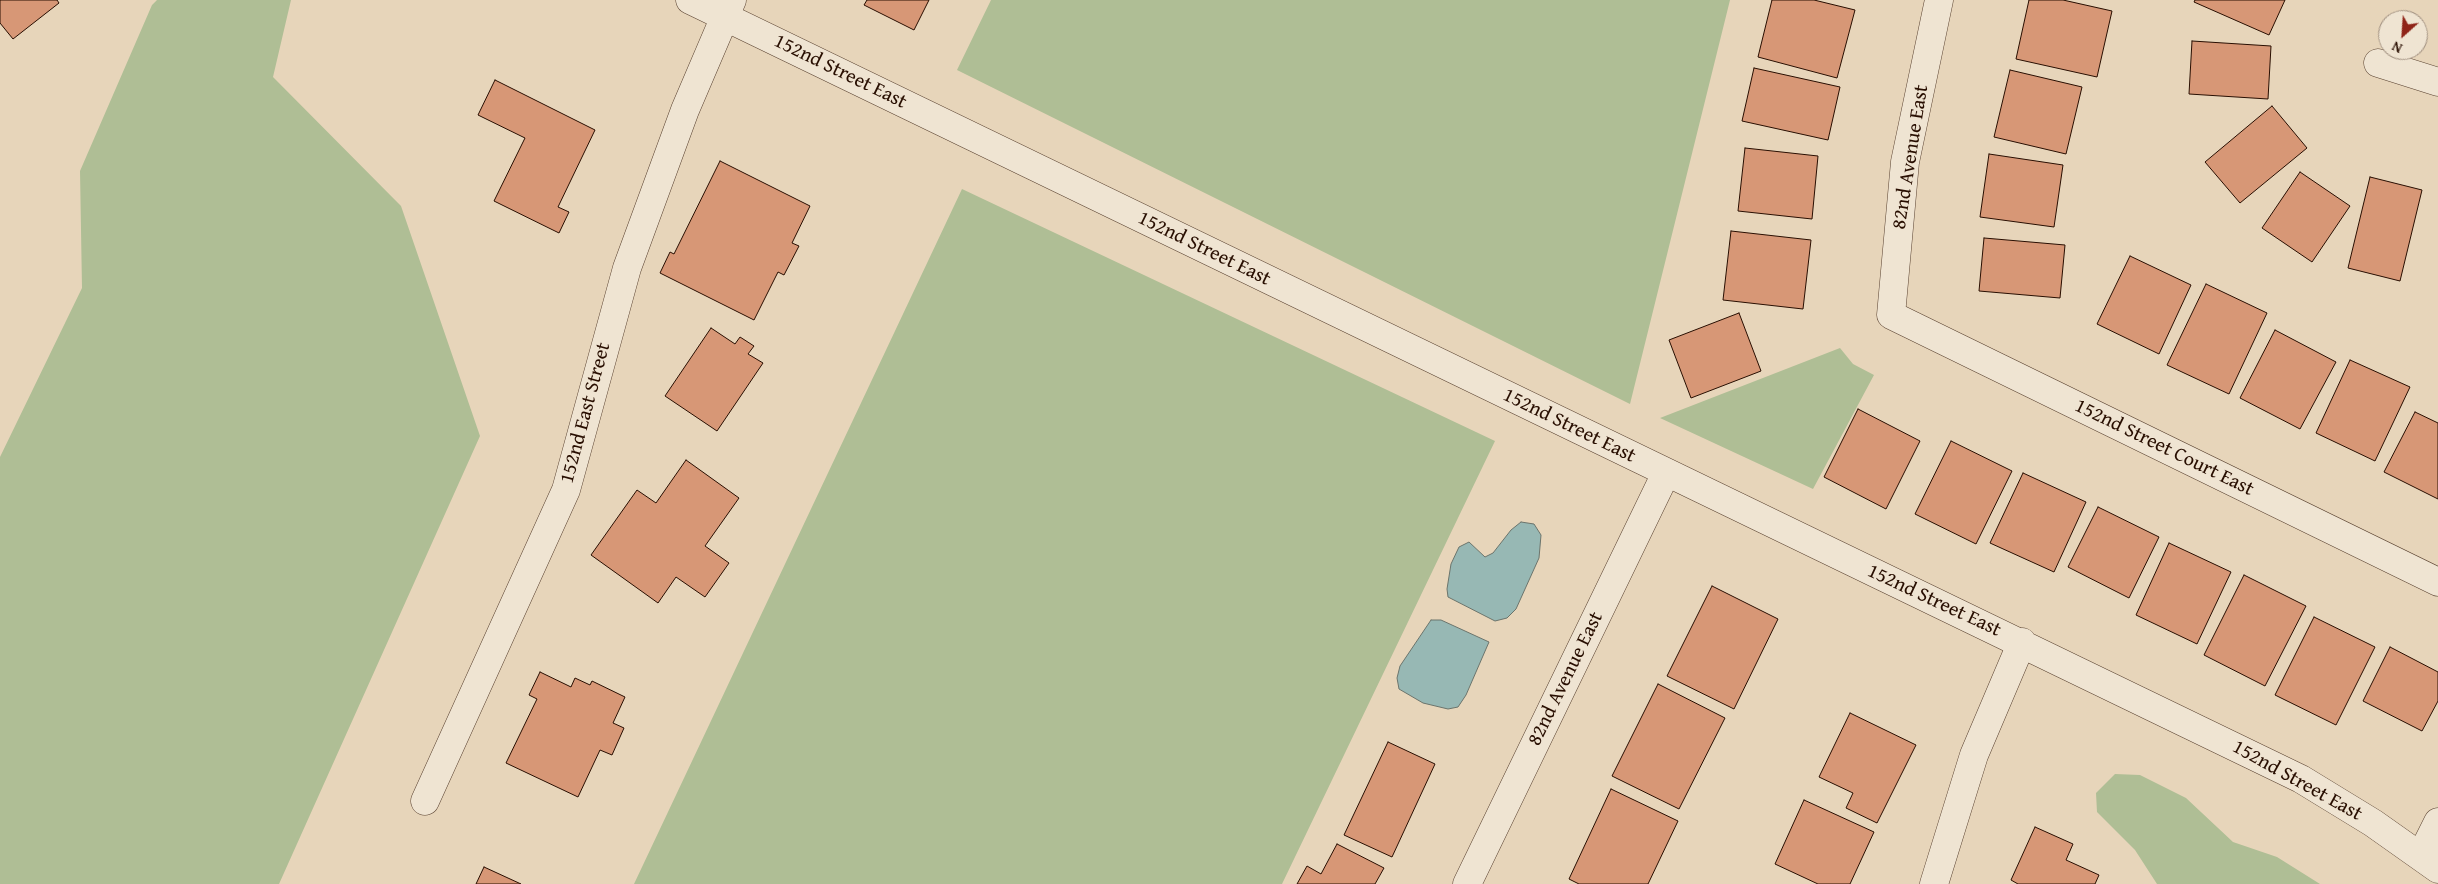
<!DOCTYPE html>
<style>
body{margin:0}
#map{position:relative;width:2438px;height:884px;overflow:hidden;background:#e7d5ba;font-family:"Gentium Book Plus",serif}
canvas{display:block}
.north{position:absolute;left:2378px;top:10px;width:50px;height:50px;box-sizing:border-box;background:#efe4d2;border:1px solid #9f8e7e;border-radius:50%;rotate:206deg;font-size:14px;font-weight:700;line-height:20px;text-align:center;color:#280e01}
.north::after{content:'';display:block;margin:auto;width:18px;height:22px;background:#8f2418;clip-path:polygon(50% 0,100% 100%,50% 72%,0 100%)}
</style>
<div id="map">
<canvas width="2438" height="884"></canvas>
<div class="north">N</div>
</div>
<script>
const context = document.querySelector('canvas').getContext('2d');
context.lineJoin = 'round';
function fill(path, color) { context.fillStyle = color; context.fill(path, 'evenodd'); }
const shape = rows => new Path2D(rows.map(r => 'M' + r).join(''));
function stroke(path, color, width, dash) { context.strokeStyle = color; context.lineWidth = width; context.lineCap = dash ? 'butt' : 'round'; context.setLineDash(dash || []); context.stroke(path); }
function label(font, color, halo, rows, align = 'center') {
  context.font = font + ' "Gentium Book Plus",serif'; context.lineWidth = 4; context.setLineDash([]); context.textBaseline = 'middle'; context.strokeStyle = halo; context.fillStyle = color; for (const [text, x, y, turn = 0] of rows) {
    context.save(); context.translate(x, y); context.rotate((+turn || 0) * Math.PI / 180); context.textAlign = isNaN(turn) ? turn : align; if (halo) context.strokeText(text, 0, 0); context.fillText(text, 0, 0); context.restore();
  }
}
fill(shape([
 [157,0,291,0,273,77,401,206,480,436,279,884,0,884,0,457,82,288,80,171,152,5],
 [991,0,1730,0,1630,404,957,70],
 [962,189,1495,441,1282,884,634,884],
 [1840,348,1853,364,1874,375,1813,489,1660,418],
 [2115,774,2140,775,2186,798,2233,842,2277,857,2320,884,2157,884,2135,850,2097,812,2096,793]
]), '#afbe95');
const water = shape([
 [1521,522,1534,524,1541,535,1539,558,1516,609,1507,618,1495,621,1448,597,1447,589,1451,564,1459,547,1469,542,1485,557,1493,553,1511,530,1521,522],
 [1431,620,1441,620,1489,642,1466,695,1458,707,1448,709,1423,703,1399,689,1397,678,1400,666,1431,620]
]);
fill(water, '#97b8b4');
stroke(water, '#6b746c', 1);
const building = shape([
 [0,0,57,0,59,3,13,39,0,23,0,0],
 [867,0,929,0,914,30,864,5,867,0],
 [1772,0,1814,0,1855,10,1837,78,1758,57,1772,0],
 [2029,0,2063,0,2112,11,2097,77,2016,59,2029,0],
 [2195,0,2285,0,2269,35,2194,2,2195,0],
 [2192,41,2271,46,2268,99,2189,94,2192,41],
 [1754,68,1840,87,1828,140,1742,121,1754,68],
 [2010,70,2082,87,2066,154,1994,137,2010,70],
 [495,80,595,130,558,207,569,212,559,233,494,201,525,138,478,115,495,80],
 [2272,106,2307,148,2240,203,2205,162,2272,106],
 [1745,148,1818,156,1812,219,1738,211,1745,148],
 [1989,154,2063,165,2054,227,1980,217,1989,154],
 [720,161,810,206,792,243,799,246,784,275,778,272,754,320,660,273,670,252,674,254,720,161],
 [2300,172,2350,206,2312,262,2262,228,2300,172],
 [2370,177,2422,190,2400,281,2348,268,2370,177],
 [1731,231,1811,240,1803,309,1723,300,1731,231],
 [1984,238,2065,245,2060,298,1979,291,1984,238],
 [2130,256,2191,285,2159,354,2097,324,2130,256],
 [2206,284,2267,313,2229,394,2167,365,2206,284],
 [1739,313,1761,371,1691,398,1669,340,1739,313],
 [711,328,735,344,740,337,754,346,748,354,763,363,717,431,665,396,711,328],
 [2275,330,2336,362,2300,429,2240,398,2275,330],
 [2350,360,2410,387,2375,461,2316,433,2350,360],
 [1858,409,1920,441,1886,509,1824,477,1858,409],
 [2415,412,2438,423,2438,499,2384,472,2415,412],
 [1951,441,2012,471,1976,544,1915,514,1951,441],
 [686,460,739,498,705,546,729,563,705,597,676,577,658,603,591,555,637,490,656,503,686,460],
 [2023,473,2086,502,2054,572,1990,543,2023,473],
 [2098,507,2159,537,2129,598,2068,567,2098,507],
 [2169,543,2231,572,2197,644,2136,615,2169,543],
 [2244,575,2306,606,2265,686,2204,655,2244,575],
 [1712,586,1778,619,1734,709,1667,676,1712,586],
 [2314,617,2375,647,2336,725,2275,695,2314,617],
 [2390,647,2438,672,2438,701,2422,731,2363,701,2390,647],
 [540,672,571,687,575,678,590,685,592,681,625,697,613,723,624,728,612,755,600,750,578,797,506,763,537,699,529,695,540,672],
 [1658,684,1725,718,1679,809,1612,776,1658,684],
 [1850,713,1916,745,1877,823,1846,808,1853,793,1819,777,1850,713],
 [1388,742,1435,764,1392,857,1344,835,1388,742],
 [1611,789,1678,821,1648,884,1579,884,1569,879,1611,789],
 [1804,800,1874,832,1850,884,1818,884,1775,864,1804,800],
 [2035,827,2073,844,2066,860,2099,875,2095,884,2018,884,2011,880,2035,827],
 [1337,844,1384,868,1375,884,1297,884,1307,866,1321,874,1337,844],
 [484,867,521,884,476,884,484,867]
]);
fill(building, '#d79776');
stroke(building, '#280e01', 1);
const minor = shape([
 [690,0,2301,779,2373,823,2438,869],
 [1939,0,1905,162,1891,315,2438,582],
 [2378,63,2438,82],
 [425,801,566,490,627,268,685,110,732,0],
 [2421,856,2438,822],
 [1467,884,1666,473],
 [1934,884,1974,755,2022,642]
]);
stroke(minor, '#58402f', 29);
stroke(minor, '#efe4d2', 28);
label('20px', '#280e01', '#efe4d2', [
 ["152nd Street East",840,72,26],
 ["82nd Avenue East",1911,157,-81],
 ["152nd Street East",1204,249,26],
 ["152nd East Street",586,413,-75],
 ["152nd Street East",1569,426,26],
 ["152nd Street Court East",2164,448,26],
 ["152nd Street East",1934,601,25],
 ["82nd Avenue East",1566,679,-64],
 ["152nd Street East",2297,781,29]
]);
</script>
